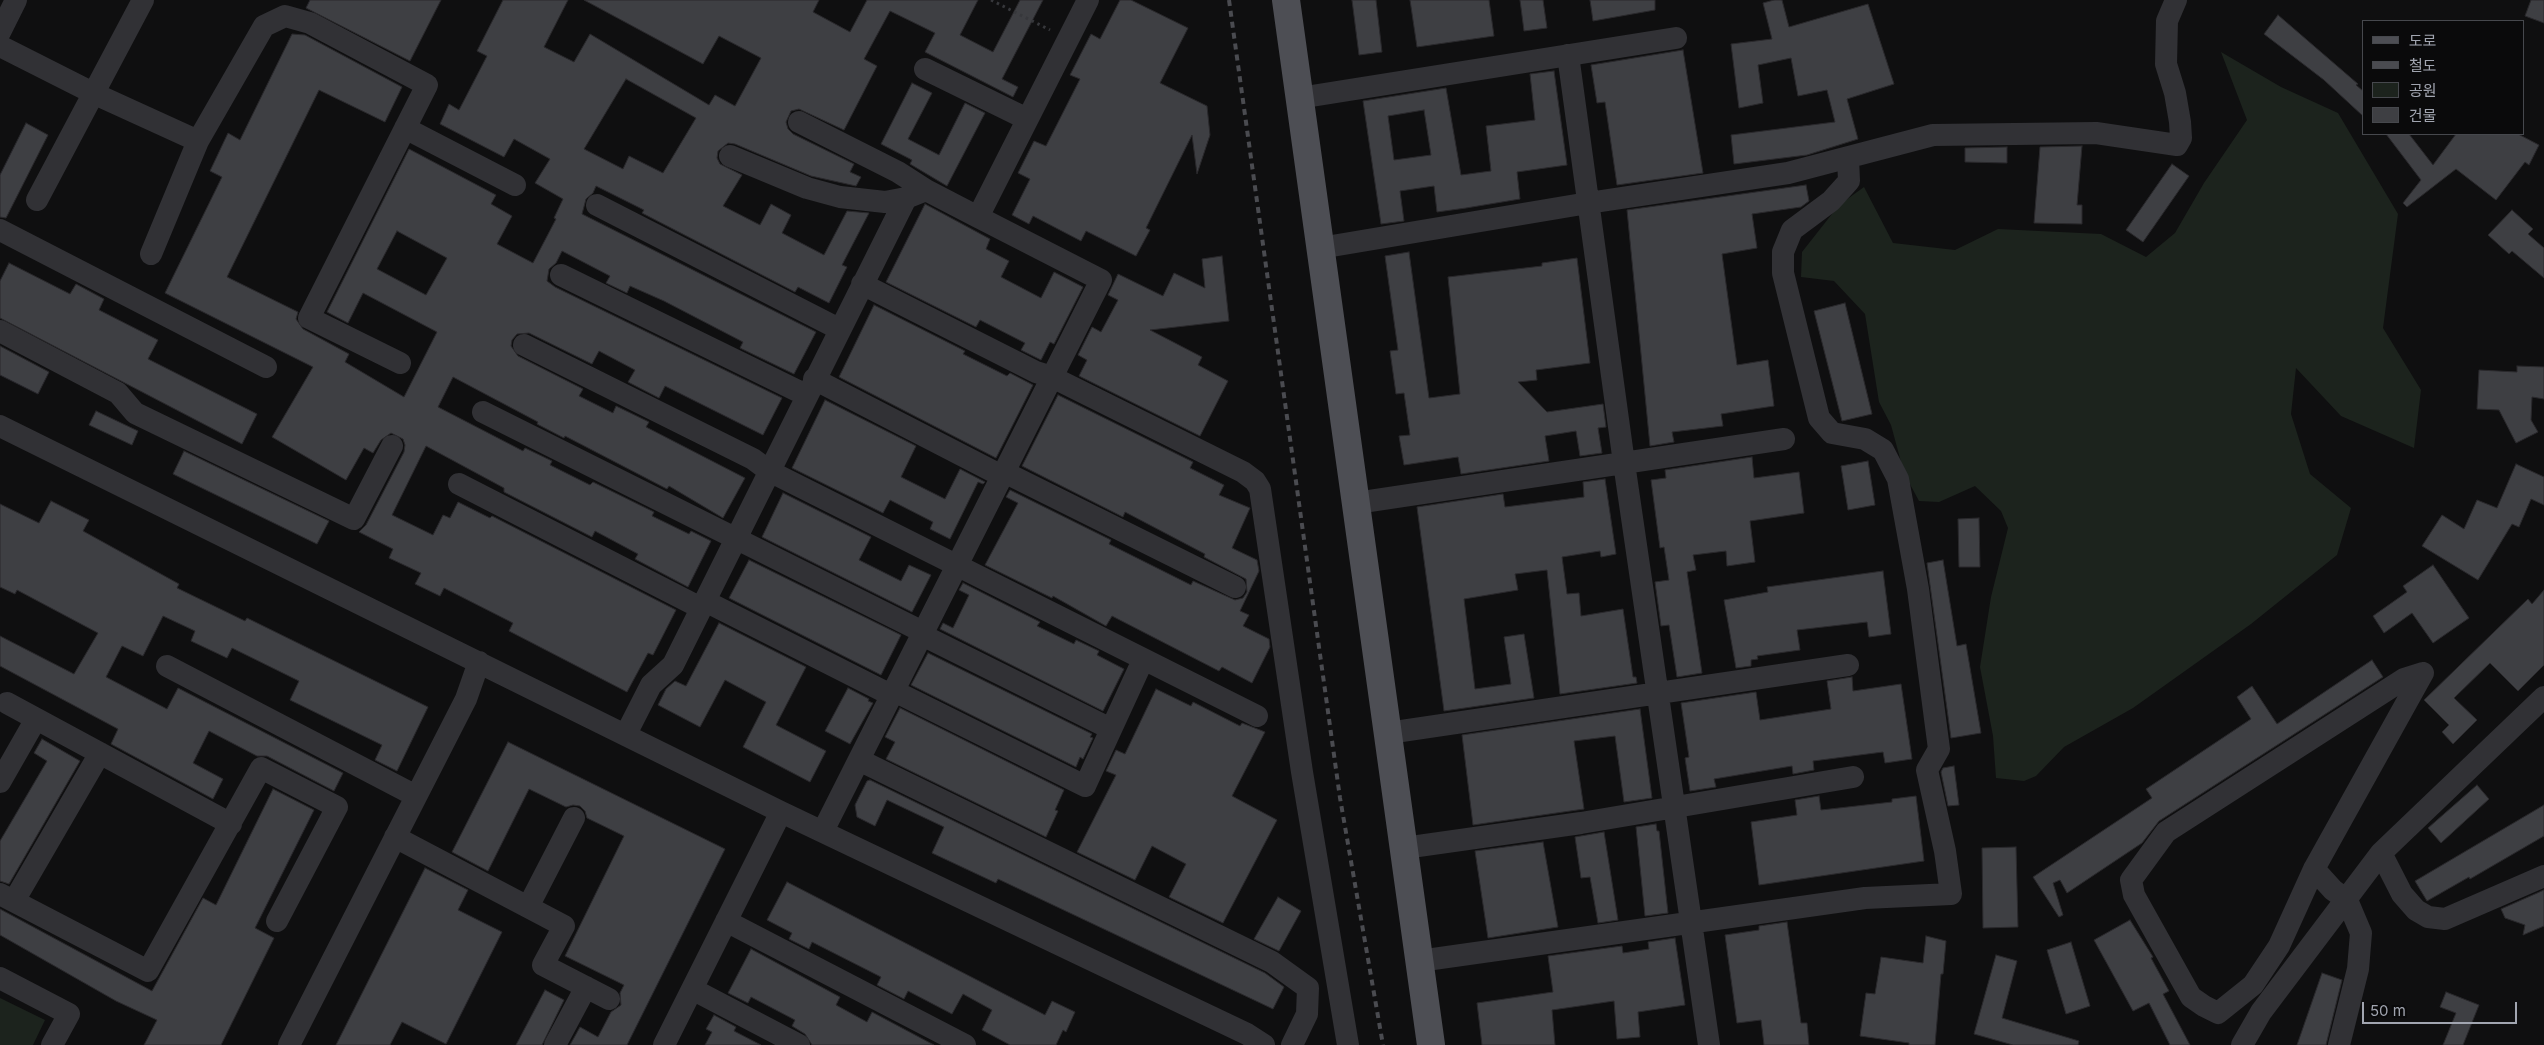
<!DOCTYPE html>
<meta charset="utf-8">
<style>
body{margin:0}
#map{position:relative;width:2544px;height:1045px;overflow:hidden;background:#0f0f10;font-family:Inter,"Noto Sans KR",sans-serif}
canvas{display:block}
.legend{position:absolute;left:2362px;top:20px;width:162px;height:115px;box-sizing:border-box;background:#0a0a0b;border:1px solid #46484d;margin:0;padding:6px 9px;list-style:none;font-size:15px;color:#a1a5b0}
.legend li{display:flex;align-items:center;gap:10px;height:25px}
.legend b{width:25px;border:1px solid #46484d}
.scale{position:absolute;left:2362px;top:1002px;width:155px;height:22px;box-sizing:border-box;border:2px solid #a1a5b0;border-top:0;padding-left:6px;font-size:15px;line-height:18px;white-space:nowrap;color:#a1a5b0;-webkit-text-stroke:4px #0a0a0b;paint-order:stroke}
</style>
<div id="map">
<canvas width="2544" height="1045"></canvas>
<ul class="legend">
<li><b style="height:6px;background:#4d4e54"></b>도로</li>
<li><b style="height:6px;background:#4a4b50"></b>철도</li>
<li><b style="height:14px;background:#1c231d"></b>공원</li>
<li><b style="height:14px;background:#3e3f43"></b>건물</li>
</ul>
<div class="scale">50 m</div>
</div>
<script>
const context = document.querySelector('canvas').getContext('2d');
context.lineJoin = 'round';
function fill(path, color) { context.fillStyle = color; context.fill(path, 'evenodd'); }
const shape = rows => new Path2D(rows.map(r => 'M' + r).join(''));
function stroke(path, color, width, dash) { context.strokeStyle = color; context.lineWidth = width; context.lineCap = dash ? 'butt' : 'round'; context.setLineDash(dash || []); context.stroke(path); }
fill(shape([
 [2221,52,2281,87,2338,113,2398,214,2383,328,2421,390,2414,448,2341,416,2296,368,2291,414,2310,474,2351,508,2337,555,2251,624,2133,708,2064,747,2036,776,2024,781,1996,778,1993,736,1980,667,1991,597,2008,528,2001,511,1975,486,1939,502,1919,501,1904,473,1891,425,1879,402,1865,314,1834,281,1801,277,1802,252,1839,205,1864,187,1893,243,1955,250,1998,229,2101,234,2146,257,2175,233,2204,183,2247,120],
 [0,998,45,1020,33,1045,0,1045]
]), '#1c231d');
const building = shape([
 [310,0,441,0,410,61,306,8,310,0],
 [503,0,568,0,544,47,574,62,590,34,709,105,715,95,735,106,761,58,719,36,703,64,584,0,819,0,813,12,850,32,867,0,978,0,960,35,993,52,1020,0,1043,0,1002,79,1018,87,1013,97,925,52,935,33,890,11,864,59,877,66,844,130,799,109,791,111,786,122,788,129,793,134,854,164,850,172,861,177,856,186,811,176,735,144,728,143,718,151,717,158,720,164,742,175,723,206,760,225,771,204,791,215,782,233,824,255,847,211,869,213,842,265,847,267,829,303,798,287,795,292,642,213,644,210,596,186,593,193,586,199,582,214,816,332,794,374,740,348,743,342,664,301,630,286,627,293,606,283,610,276,562,251,556,263,549,269,547,281,555,287,782,398,763,435,665,386,659,398,628,382,635,370,599,351,592,364,529,333,517,334,512,340,511,346,518,356,583,389,579,396,613,413,616,406,649,422,646,427,745,478,723,518,669,486,667,489,565,436,564,438,537,424,538,422,453,377,438,407,523,451,525,448,552,461,550,465,590,485,593,482,654,512,652,516,689,534,691,531,711,541,688,587,635,559,638,554,595,531,592,537,504,492,504,488,426,446,392,515,433,535,443,515,450,518,458,502,490,518,492,516,676,610,653,655,648,653,627,692,509,631,513,623,444,588,440,596,415,584,421,573,389,558,393,549,359,532,366,525,404,452,405,445,403,439,391,433,381,440,373,453,364,448,346,480,272,437,313,367,165,293,222,177,210,171,228,133,240,140,292,34,305,35,402,87,385,122,319,90,227,277,298,312,296,319,303,329,349,354,345,362,404,397,437,332,363,293,348,323,327,312,409,149,496,195,491,204,512,216,497,244,533,263,556,219,554,218,563,199,535,183,550,159,514,139,504,157,440,124,449,104,459,110,487,56,477,51,503,0],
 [626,79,696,118,663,173,629,156,623,169,584,149,626,79],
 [397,231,447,258,426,295,377,269,397,231],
 [1120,0,1131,0,1188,28,1160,83,1207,106,1210,135,1197,174,1192,135,1146,228,1150,230,1136,256,1086,231,1081,241,1033,216,1029,224,1012,215,1030,179,1018,173,1034,141,1046,146,1080,79,1070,75,1091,34,1100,39,1120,0],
 [1352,0,1376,0,1382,52,1359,55,1352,0],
 [1410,0,1489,0,1494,36,1417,47,1410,0],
 [1520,0,1543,0,1547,28,1524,31,1520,0],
 [1590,0,1655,0,1655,10,1593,21,1590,0],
 [1774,0,1782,0,1789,27,1868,4,1894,84,1847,99,1858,139,1807,155,1734,164,1731,135,1835,122,1827,90,1798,96,1791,58,1758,65,1763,103,1739,108,1731,44,1772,39,1763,3,1774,0],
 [2531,0,2544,0,2544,23,2525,16,2531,0],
 [2278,15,2358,84,2356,85,2363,91,2363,116,2324,80,2264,34,2278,15],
 [1683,50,1703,173,1617,185,1605,102,1597,103,1591,65,1683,50],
 [1554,71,1567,165,1517,172,1520,199,1466,208,1437,212,1434,186,1400,191,1404,221,1381,224,1363,101,1446,88,1461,175,1491,171,1486,126,1535,120,1530,74,1554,71],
 [1424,110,1431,155,1394,160,1388,116,1424,110],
 [912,83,932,93,908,139,939,155,965,103,985,113,947,186,910,164,912,160,881,144,912,83],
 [26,123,48,135,6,218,0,217,0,175,26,123],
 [2386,134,2409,134,2433,165,2456,134,2518,134,2539,145,2529,165,2525,162,2496,200,2456,169,2407,207,2403,203,2421,180,2386,134],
 [2082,146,2077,205,2082,205,2082,224,2034,223,2040,147,2082,146],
 [2007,147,2007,163,1965,162,1965,148,2007,147],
 [2172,164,2189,176,2143,242,2126,230,2172,164],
 [1806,185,1809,201,1801,207,1752,214,1757,248,1722,254,1737,365,1768,360,1774,406,1721,414,1723,426,1672,432,1674,442,1650,446,1627,210,1806,185],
 [925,204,990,239,986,249,1009,261,1001,277,1041,298,1054,272,1083,287,1054,344,1050,342,1041,360,1021,350,1025,343,980,320,976,327,886,282,925,204],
 [2512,210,2533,229,2528,234,2544,248,2544,278,2512,251,2509,254,2488,235,2512,210],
 [1409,252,1429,398,1460,394,1448,277,1542,266,1542,263,1577,258,1590,363,1536,370,1537,380,1518,382,1547,412,1603,404,1606,427,1598,428,1602,453,1580,456,1576,431,1545,436,1549,461,1461,474,1458,457,1404,465,1399,436,1410,435,1404,393,1396,394,1390,351,1398,350,1385,256,1409,252],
 [1222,256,1229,321,1150,330,1202,357,1198,365,1228,381,1200,436,1079,376,1087,360,1078,355,1092,327,1101,332,1118,300,1108,295,1118,274,1163,296,1174,273,1205,288,1202,259,1222,256],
 [9,263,70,294,76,284,104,299,99,310,158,340,148,359,257,414,242,444,0,318,0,281,9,263],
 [1845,303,1872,414,1842,421,1814,311,1845,303],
 [874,305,965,351,963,354,1007,376,1010,373,1033,385,996,458,839,377,874,305],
 [0,346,49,372,38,394,0,375,0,346],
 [2517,366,2544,367,2544,399,2532,397,2531,420,2538,432,2516,443,2499,410,2477,409,2479,370,2517,372,2517,366],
 [1058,395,1193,462,1190,468,1224,485,1219,495,1250,508,1232,548,1257,560,1259,571,1240,611,1249,615,1243,626,1269,639,1270,647,1252,683,1222,667,1219,671,1112,616,1106,626,1053,596,1052,598,985,565,1018,503,1006,497,1010,490,1111,540,1109,544,1191,585,1193,581,1235,600,1243,598,1247,592,1246,579,1204,557,1205,554,1125,512,1123,517,1022,466,1058,395],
 [825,400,916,446,901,477,945,499,960,469,985,482,983,484,978,482,950,539,930,529,933,522,890,500,883,513,792,468,825,400],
 [96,411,138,431,132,445,89,425,96,411],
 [184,451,329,521,317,544,173,474,184,451],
 [1752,457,1754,478,1799,472,1804,513,1750,521,1755,562,1727,566,1726,551,1693,555,1696,570,1687,572,1702,673,1677,677,1669,625,1661,626,1655,582,1669,580,1664,547,1660,548,1651,480,1666,478,1665,470,1752,457],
 [1868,461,1875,505,1848,510,1841,466,1868,461],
 [2516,464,2544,477,2544,505,2531,499,2519,527,2512,524,2478,580,2422,546,2442,515,2464,529,2477,500,2497,508,2516,464],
 [1605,479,1616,554,1601,557,1600,551,1562,557,1567,594,1579,593,1581,616,1623,609,1633,677,1636,677,1637,683,1560,694,1547,570,1515,574,1518,590,1464,599,1475,689,1511,684,1504,637,1524,634,1534,698,1444,711,1417,507,1503,494,1505,507,1584,497,1583,482,1605,479],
 [783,493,871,537,859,560,901,581,909,565,931,575,912,612,762,537,783,493],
 [51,501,89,520,83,531,179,584,177,588,245,621,247,618,428,707,397,771,375,760,382,745,290,700,299,681,232,648,227,658,191,641,195,631,163,616,143,656,122,646,106,677,167,709,178,688,343,773,334,791,267,756,257,756,209,731,193,763,223,779,213,799,111,744,118,729,0,666,0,636,74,674,98,633,17,590,15,594,0,587,0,504,39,523,51,501],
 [1979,518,1980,567,1959,567,1958,519,1979,518],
 [749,560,901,635,881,675,729,598,749,560],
 [1943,560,1957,646,1966,644,1981,733,1951,738,1927,563,1943,560],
 [2433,565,2469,618,2433,643,2412,613,2384,633,2373,616,2407,592,2403,586,2433,565],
 [1883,571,1891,634,1869,637,1867,622,1797,630,1800,650,1757,656,1758,659,1751,660,1751,666,1736,668,1724,600,1768,592,1767,587,1883,571],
 [963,583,1040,622,1037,626,1074,644,1076,640,1099,651,1097,655,1124,669,1103,711,940,629,943,623,953,628,969,595,959,590,963,583],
 [2544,590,2544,665,2518,691,2490,663,2454,698,2477,720,2453,744,2442,732,2449,725,2424,700,2528,599,2532,604,2544,590],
 [719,623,806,667,776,725,826,751,810,782,743,747,766,702,725,680,700,727,658,705,666,689,675,681,686,686,719,623],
 [928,653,1092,734,1090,737,1093,738,1083,759,1080,757,1076,767,911,685,928,653],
 [2372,660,2383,677,2159,821,2142,843,2067,893,2060,880,2053,883,2063,915,2059,917,2033,877,2152,798,2146,789,2251,719,2237,697,2252,686,2277,724,2372,660],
 [1852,677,1853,691,1901,684,1912,759,1885,763,1883,752,1813,761,1814,770,1793,774,1792,766,1714,779,1716,787,1690,791,1685,758,1689,757,1681,703,1756,692,1760,720,1831,709,1827,681,1852,677],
 [848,688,869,699,868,701,873,703,850,744,825,731,848,688],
 [1156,689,1191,706,1193,702,1240,726,1242,723,1265,732,1232,796,1277,820,1223,923,1169,897,1186,864,1152,846,1135,880,1077,852,1116,775,1106,771,1116,750,1125,754,1156,689],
 [900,708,1064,790,1055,810,1058,811,1046,837,886,759,895,742,885,737,900,708],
 [1640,709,1652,798,1624,802,1615,736,1574,741,1584,809,1473,825,1462,735,1640,709],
 [42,739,80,761,9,884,0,881,0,841,47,761,34,753,42,739],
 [508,742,725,849,627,1045,570,1045,580,1027,598,1037,611,1012,621,1005,620,993,624,985,565,956,624,836,587,818,585,811,580,806,573,805,566,807,529,789,488,871,452,852,508,742],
 [1954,766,1959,805,1948,806,1941,772,1943,768,1954,766],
 [870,780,1265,973,1284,987,1273,1009,998,879,996,883,932,853,944,827,887,800,875,826,857,817,855,805,867,781,870,780],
 [2477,785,2489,799,2441,843,2428,828,2477,785],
 [273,789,314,810,255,928,274,938,221,1045,144,1045,157,1020,116,1001,0,935,0,909,152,991,203,898,216,905,273,789],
 [1819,796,1821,810,1892,802,1892,799,1916,796,1924,861,1759,885,1751,822,1797,815,1795,800,1819,796],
 [2544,805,2544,836,2470,879,2469,877,2427,901,2415,881,2544,805],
 [1656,824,1657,831,1659,831,1668,913,1645,916,1636,827,1656,824],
 [1604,832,1618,920,1598,923,1590,877,1581,878,1575,837,1604,832],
 [1543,842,1558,927,1488,938,1475,851,1543,842],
 [2016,847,2018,927,1983,928,1982,848,2016,847],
 [425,868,468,890,458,910,502,932,446,1044,402,1022,390,1045,336,1045,425,868],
 [787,882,1045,1015,1052,1001,1075,1012,1066,1032,1063,1030,1056,1045,1010,1045,982,1030,992,1010,963,994,952,1014,908,991,904,999,877,985,881,977,812,942,809,949,789,939,792,933,767,920,787,882],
 [2544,890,2544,926,2523,935,2525,925,2505,918,2501,909,2544,890],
 [1278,897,1301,911,1279,951,1254,939,1278,897],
 [2130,920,2153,957,2151,958,2169,991,2163,994,2190,1045,2170,1045,2149,1003,2133,1011,2094,940,2130,920],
 [1787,922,1801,1023,1807,1023,1809,1045,1764,1045,1761,1020,1737,1023,1725,935,1759,930,1759,926,1787,922],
 [1926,936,1946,941,1943,974,1941,974,1935,1045,1909,1045,1909,1043,1860,1036,1866,993,1875,994,1881,957,1923,963,1926,936],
 [1675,938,1685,1005,1638,1012,1640,1037,1617,1039,1614,1001,1552,1010,1555,1045,1482,1045,1477,1003,1553,992,1548,956,1622,946,1623,953,1649,949,1648,942,1675,938],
 [2071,942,2090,1006,2066,1014,2047,950,2071,942],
 [751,949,840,997,836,1005,867,1022,872,1012,934,1045,812,1045,805,1034,792,1026,795,1020,751,997,748,1003,728,993,751,949],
 [1996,955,2017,961,2002,1018,2079,1041,2078,1045,2013,1045,1974,1034,1996,955],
 [2322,973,2342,980,2326,1045,2297,1045,2322,973],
 [545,990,564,1000,542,1045,516,1045,545,990],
 [2446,992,2479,1005,2463,1045,2443,1045,2456,1013,2440,1007,2446,992],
 [714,1015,736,1027,734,1031,761,1045,705,1045,712,1032,706,1029,714,1015]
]);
fill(building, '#3e3f43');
stroke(building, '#2a292c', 1);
stroke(shape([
 [991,0,1050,30]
]), '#37383c', 3, [2.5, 4]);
stroke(shape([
 [0,32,16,0],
 [0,46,95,94,198,141],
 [1568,55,1624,463,1709,1045],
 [925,69,1027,119],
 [1299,98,1676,38],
 [799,122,898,172,926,190],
 [405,128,515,185],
 [730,156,807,188,840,197,885,202,906,198],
 [37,200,143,0],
 [597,205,839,329],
 [0,230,266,367],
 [1320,248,1588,203,1788,173,1933,135,2096,133,2177,145,2181,138,2180,122,2175,93,2166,64,2167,21,2176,0],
 [151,254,198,141,264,26,285,16,310,23,427,85,309,318,400,363],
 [561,275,806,395],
 [862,284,1036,372,1052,377,1243,472,1255,481,1260,489,1302,772,1348,1045],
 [0,331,118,393,135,413,354,519,392,446],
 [524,345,753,459,769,471,1257,716],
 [814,379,1002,476],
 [483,412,915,628,922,635,1111,729],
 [0,426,781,812,1247,1034,1264,1045],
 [1004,472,1235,587],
 [459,484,701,608],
 [1356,503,1784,439],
 [705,601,891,695],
 [167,666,416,796],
 [2423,673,2314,869,2279,946,2253,985,2218,1013,2204,1006,2191,997,2134,895,2131,880,2166,832,2404,679,2423,673],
 [894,691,1085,786,1143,660],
 [7,703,231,824],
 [1388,733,1848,665],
 [626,734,651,685,673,665,906,198,926,190,978,217],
 [859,760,1272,962,1308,988,1307,1014,1292,1045],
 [0,782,36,719],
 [823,831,1101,280,978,217,1088,0],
 [395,837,564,926,543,965,609,999],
 [1404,848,1581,823,1853,777],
 [2381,853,2402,894,2416,910,2428,917,2445,919,2544,876],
 [2314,869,2333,890,2347,900,2361,933,2358,969,2339,1045],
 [0,894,148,971,261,768,337,807,277,921],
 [14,901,100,753],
 [528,907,574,818],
 [726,921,965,1045],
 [1419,961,1865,898,1951,894,1945,851,1927,770,1939,749,1918,589,1898,479,1883,450,1865,439,1832,433,1819,418,1783,273,1783,252,1792,230,1831,201,1849,181,1848,158],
 [0,978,69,1014,52,1045],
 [692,989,799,1045],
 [289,1045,466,699,479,662],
 [555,1045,586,987],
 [664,1045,781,812],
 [2242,1045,2261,1012,2381,853,2544,697]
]), '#313135', 22);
stroke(shape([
 [1286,0,1431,1045]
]), '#4d4e54', 28);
stroke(shape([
 [1229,0,1340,798,1383,1045]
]), '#4a4b50', 4, [6, 5]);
</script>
